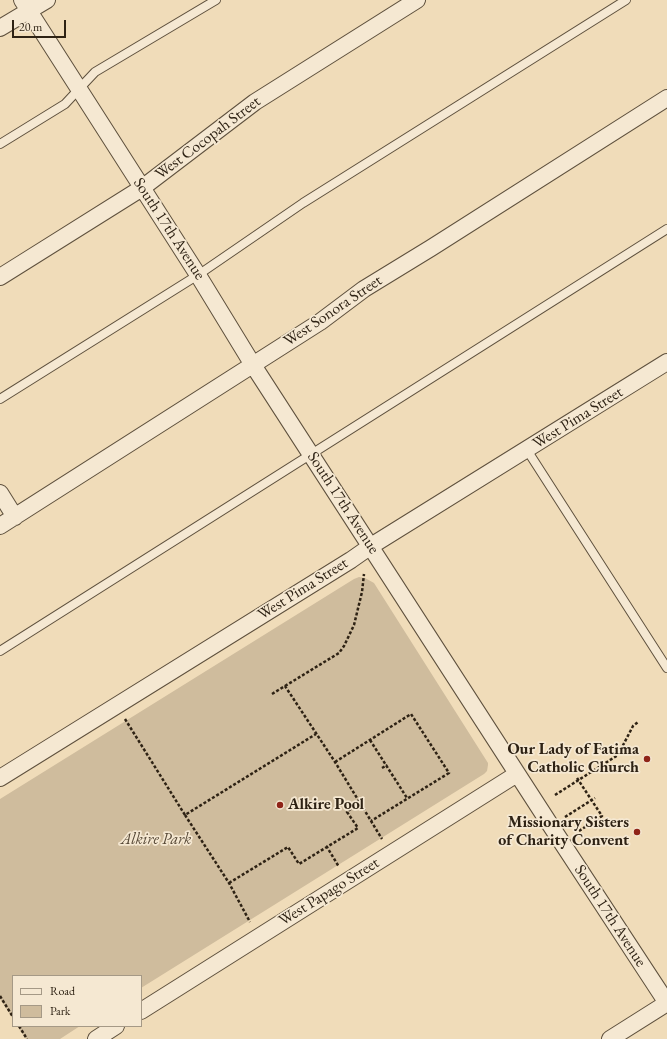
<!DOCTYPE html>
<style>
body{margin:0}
#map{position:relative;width:667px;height:1039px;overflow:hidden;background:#f0dcb9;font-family:"EB Garamond",serif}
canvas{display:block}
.legend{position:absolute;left:12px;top:975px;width:130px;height:52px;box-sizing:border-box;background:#f5e8d2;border:1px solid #a59986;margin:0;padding:5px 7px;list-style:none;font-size:12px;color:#2e2214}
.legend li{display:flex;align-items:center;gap:8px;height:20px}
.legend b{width:20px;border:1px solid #a59986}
.scale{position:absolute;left:12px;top:20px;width:54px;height:18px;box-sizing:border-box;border:2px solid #2e2214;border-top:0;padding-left:5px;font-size:12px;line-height:14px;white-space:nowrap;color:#2e2214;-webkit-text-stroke:3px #f5e8d2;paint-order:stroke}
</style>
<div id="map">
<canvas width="667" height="1039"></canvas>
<ul class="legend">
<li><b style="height:5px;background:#f5e8d2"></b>Road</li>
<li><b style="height:11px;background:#cfbc9d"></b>Park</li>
</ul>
<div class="scale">20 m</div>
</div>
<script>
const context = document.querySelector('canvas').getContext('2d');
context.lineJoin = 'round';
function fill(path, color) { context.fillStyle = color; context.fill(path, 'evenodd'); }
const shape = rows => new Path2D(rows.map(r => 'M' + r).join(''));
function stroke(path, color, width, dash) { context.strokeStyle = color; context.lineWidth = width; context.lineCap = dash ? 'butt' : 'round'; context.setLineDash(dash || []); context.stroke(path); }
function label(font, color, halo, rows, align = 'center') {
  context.font = font + ' "EB Garamond",serif'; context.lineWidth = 3.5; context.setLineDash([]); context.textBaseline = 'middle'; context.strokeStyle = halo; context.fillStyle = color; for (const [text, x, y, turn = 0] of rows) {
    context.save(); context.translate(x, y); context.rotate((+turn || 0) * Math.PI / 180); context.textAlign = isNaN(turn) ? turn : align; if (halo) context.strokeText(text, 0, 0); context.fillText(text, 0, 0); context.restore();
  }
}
fill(shape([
 [359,577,365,578,374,583,488,763,488,765,487,771,484,774,141,988,141,976,13,976,13,1019,0,999,0,799,354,579],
 [17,1026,80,1026,60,1039,26,1039]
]), '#cfbc9d');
const service = shape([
 [0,144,65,104,79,89,95,72,216,0],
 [0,399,198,275,303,203,626,0],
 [527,450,667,668],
 [0,651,667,229]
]);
const minor = shape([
 [22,0,198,275,253,365,551,826,667,1003],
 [0,28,47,0],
 [0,277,142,188,255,102,417,0],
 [0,493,15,517],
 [0,526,320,322,364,289,431,248,667,98],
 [0,778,351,560,371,546,667,362],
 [141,1011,517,774],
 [96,1039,116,1026],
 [610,1039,667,1003]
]);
stroke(service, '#5e503d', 10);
stroke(minor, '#5e503d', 18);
stroke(shape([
 [285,686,339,653,344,646,354,625,362,592,364,574],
 [272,694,285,686,335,762,382,839],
 [125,719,185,815,316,734],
 [370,740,407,798],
 [335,762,411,714,449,773,371,821],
 [382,768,387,765],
 [577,778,602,816,579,831],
 [555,795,618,755,633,726,638,722],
 [185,815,229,883,250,922],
 [565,817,595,798],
 [326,846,327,847,339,867],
 [229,883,288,847,299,864,358,828,347,812,359,802],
 [0,996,13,1017],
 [19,1026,27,1039]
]), '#2e2214', 2.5, [3, 2]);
stroke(service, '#f5e8d2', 8);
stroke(minor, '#f5e8d2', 16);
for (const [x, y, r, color] of [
 [647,759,4,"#8f2418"],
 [280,805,4,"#8f2418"],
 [637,832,4,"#8f2418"]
]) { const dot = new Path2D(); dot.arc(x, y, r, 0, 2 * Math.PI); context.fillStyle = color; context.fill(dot); stroke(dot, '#f5e8d2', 1.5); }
label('16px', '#2e2214', '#f5e8d2', [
 ["West Cocopah Street",208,138,-37],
 ["South 17th Avenue",169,229,57],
 ["West Sonora Street",333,311,-34],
 ["West Pima Street",578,418,-32],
 ["South 17th Avenue",343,503,57],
 ["West Pima Street",303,589,-32],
 ["West Papago Street",329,892,-32],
 ["South 17th Avenue",610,916,57]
]);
label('bold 16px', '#2e2214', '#f5e8d2', [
 ["Our Lady of Fatima",639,750],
 ["Catholic Church",639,768],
 ["Alkire Pool",288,805,"left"],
 ["Missionary Sisters",629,823],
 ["of Charity Convent",629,841]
], 'right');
label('italic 16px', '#564836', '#f5e8d2', [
 ["Alkire Park",156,840]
]);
</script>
